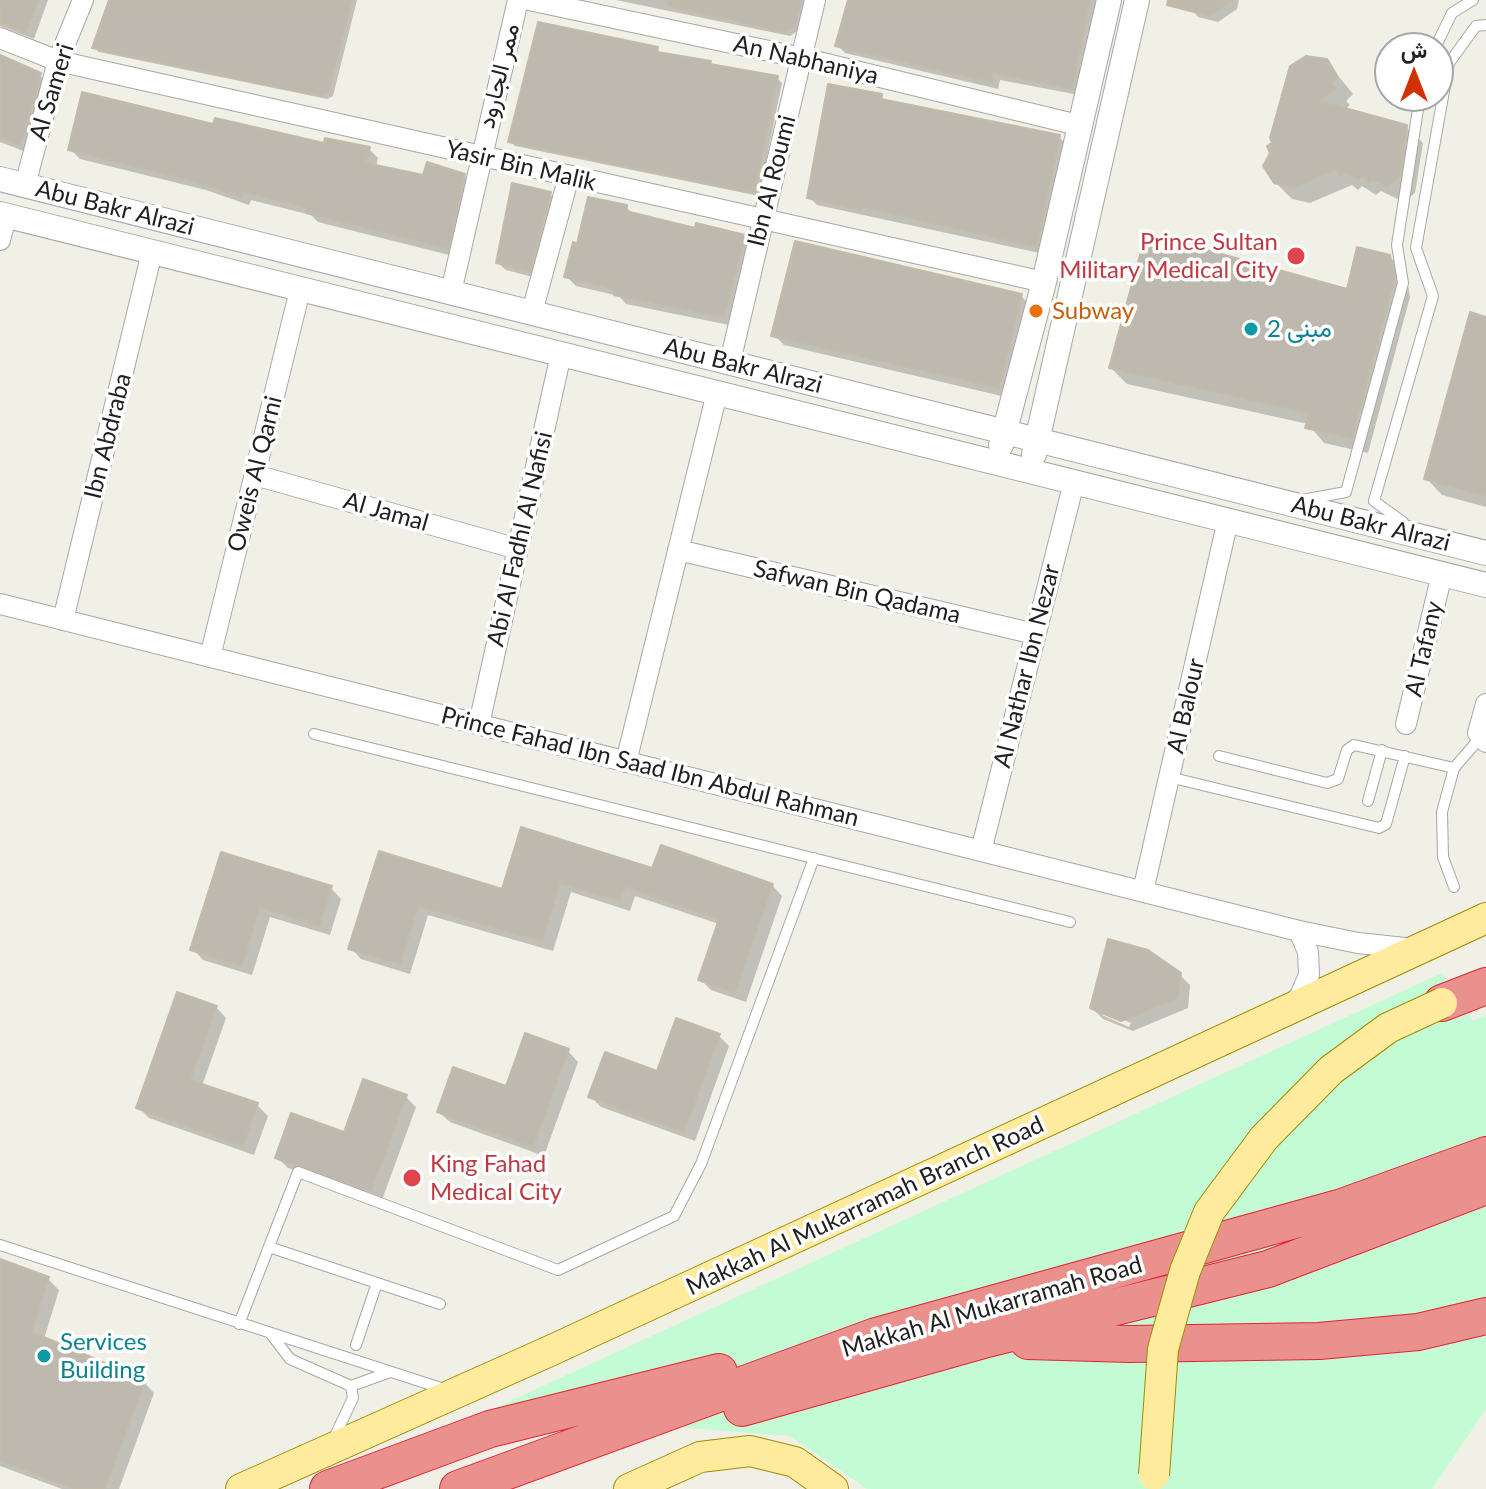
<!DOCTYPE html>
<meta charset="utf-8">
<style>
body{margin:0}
#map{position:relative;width:1486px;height:1489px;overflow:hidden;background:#f1f0e7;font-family:Lato,Vazirmatn,sans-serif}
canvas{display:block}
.north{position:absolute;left:1374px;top:32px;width:80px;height:80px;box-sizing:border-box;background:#fff;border:2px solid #a6a6a6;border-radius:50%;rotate:0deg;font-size:22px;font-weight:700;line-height:32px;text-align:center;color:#202020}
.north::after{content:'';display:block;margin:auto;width:28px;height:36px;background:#d13100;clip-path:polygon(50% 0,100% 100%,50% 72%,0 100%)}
</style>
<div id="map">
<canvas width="1486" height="1489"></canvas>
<div class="north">ش</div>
</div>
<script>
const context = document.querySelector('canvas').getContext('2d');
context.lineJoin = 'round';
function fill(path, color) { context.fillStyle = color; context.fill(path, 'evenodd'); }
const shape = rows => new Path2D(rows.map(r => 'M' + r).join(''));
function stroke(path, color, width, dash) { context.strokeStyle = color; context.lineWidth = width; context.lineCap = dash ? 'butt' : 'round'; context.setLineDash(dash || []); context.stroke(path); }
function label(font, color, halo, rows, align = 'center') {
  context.font = font + ' Lato,Vazirmatn,sans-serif'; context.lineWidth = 7; context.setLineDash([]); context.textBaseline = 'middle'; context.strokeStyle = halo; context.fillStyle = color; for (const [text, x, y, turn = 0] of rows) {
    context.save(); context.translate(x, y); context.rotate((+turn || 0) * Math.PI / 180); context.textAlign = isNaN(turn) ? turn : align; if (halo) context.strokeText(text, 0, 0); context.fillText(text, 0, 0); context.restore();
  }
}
fill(shape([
 [1442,973,1473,1021,1486,1015,1486,1409,1432,1489,867,1489,790,1436,486,1412]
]), '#c3fbd5');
fill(shape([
 [0,0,48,0,34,39,0,26],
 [111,0,357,0,333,96,327,99,99,52,94,48],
 [616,0,805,0,799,30,790,36],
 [850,0,1099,0,1079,95,1000,80,998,89,845,53,838,46],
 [1185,0,1239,0,1237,9,1218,22,1198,17],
 [657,49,662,55,777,78,782,83,759,196,515,146,510,141],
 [0,58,39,75,50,85,29,153,0,142],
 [1326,61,1353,94,1346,101,1350,105,1344,110,1406,127,1423,143,1415,193,1404,202,1381,191,1376,195,1362,186,1358,190,1352,185,1310,203,1292,199,1275,182],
 [881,96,886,102,1059,137,1067,145,1044,254,817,205,809,197],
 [214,127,369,149,378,158,376,167,424,177,464,176,474,185,457,257,318,222,311,215,251,200,249,205,206,190,80,159,70,149],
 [550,194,558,201,537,278,506,270,498,263],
 [626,207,633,214,744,237,753,247,734,326,626,304,619,296,576,286,566,276,579,246],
 [1389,256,1406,273,1410,297,1368,453,1324,443,1308,424,1127,384,1111,368,1348,292],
 [1021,296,1032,307,1010,398,784,345,774,335],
 [1486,319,1486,507,1442,495,1426,478],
 [523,830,654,871,772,885,782,896,746,1002,711,990,700,979,719,924,635,896,630,911,571,892,553,951,428,915,410,974,361,959,351,948,380,853,504,891],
 [222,855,331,888,341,899,330,935,270,917,252,975,203,960,193,949],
 [1179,974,1190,985,1188,1008,1133,1031,1103,1019,1092,1008],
 [1102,1011,1131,1023,1129,1027,1102,1015],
 [216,1007,226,1018,202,1086,257,1105,268,1116,254,1155,149,1118,138,1107],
 [719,1036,729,1046,695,1141,601,1107,591,1097,658,1074],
 [568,1051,578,1062,544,1156,450,1122,439,1112,507,1089],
 [406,1097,416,1107,382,1200,288,1168,277,1157,345,1134],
 [0,1262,48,1279,59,1290,44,1339,144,1382,154,1393,119,1489,62,1489,0,1466]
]), '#0003');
const building = shape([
 [0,0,38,0,26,33,0,23,0,0],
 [109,0,352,0,328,92,321,96,92,48,109,0],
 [668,0,801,0,795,26,785,32,668,6,668,0],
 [848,0,1090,0,1072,89,993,73,991,82,835,46,848,0],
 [1168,0,1232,0,1210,16,1167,5,1168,0],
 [538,22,658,47,657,52,711,61,710,64,778,76,755,193,508,142,538,22],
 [0,55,41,73,25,133,18,144,0,137,0,55],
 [1306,56,1327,59,1338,77,1331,83,1336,88,1319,101,1407,125,1400,176,1387,187,1373,179,1369,182,1364,176,1358,180,1344,171,1340,175,1336,169,1293,188,1274,183,1263,166,1270,153,1267,146,1272,143,1270,138,1290,66,1306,56],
 [828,84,882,94,881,99,1060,135,1037,247,862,207,861,210,807,198,828,84],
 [82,92,213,124,215,118,324,143,325,138,370,147,366,163,423,175,427,162,465,174,448,248,306,213,308,208,241,191,240,197,194,181,68,150,82,92],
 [512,183,551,192,530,271,496,263,512,183],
 [588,197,627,205,626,211,695,228,696,223,745,235,724,317,614,295,616,289,564,277,573,242,577,244,588,197],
 [1146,233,1347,289,1357,247,1390,255,1394,280,1352,438,1305,428,1309,413,1109,368,1146,233],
 [795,241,1022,294,999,388,771,336,795,241],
 [1470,312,1486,317,1486,496,1424,479,1470,312],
 [521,827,652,868,661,845,773,884,735,992,698,980,719,919,625,886,620,901,560,883,542,941,418,906,400,964,348,949,379,851,502,889,521,827],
 [221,852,332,886,319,926,260,907,242,966,190,950,221,852],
 [1108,939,1148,950,1181,973,1178,998,1121,1021,1090,1008,1108,939],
 [177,992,217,1006,190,1080,258,1103,243,1146,136,1108,177,992],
 [676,1018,720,1034,684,1132,588,1097,605,1052,657,1071,676,1018],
 [525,1033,569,1049,533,1147,437,1112,453,1067,506,1086,525,1033],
 [363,1079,407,1095,371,1191,275,1158,291,1113,344,1132,363,1079],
 [0,1259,49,1277,32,1332,145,1380,105,1489,76,1489,0,1461,0,1259]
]);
fill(building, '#beb9af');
stroke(building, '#c3baa8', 2);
const service = shape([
 [1435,48,1452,13,1473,0],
 [1307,499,1346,492,1403,283,1397,245,1420,96],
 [1403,522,1374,501,1433,296,1416,248,1449,63,1476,26,1486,25],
 [314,734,1070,922],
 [1219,756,1327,783,1338,779,1347,750,1354,745,1454,768],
 [1169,777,1379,828,1386,824,1405,756],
 [1368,801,1382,750],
 [1454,887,1443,857,1442,812,1454,768,1480,738],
 [0,1245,447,1390],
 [269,1247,440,1304],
 [239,1324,298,1172,558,1270,674,1216,701,1164,814,858],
 [271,1334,290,1359,351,1386,353,1398,334,1438],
 [356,1345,377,1283],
 [351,1386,390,1372]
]);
const minor = shape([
 [529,0,802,58,1082,126],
 [0,38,58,61,1044,282],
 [25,185,58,61,83,0],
 [0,240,6,216],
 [451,292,518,0],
 [532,312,569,176],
 [730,362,815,0],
 [255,475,518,549],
 [678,550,1035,634],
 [0,604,1299,931,1358,943,1414,949],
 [63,620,152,252],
 [210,657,300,290],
 [1486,704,1478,733,1486,742],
 [479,724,561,354],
 [1406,724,1442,574],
 [626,762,717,393],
 [981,851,1074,482],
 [1143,891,1228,520],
 [1290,1007,1300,996,1309,975,1308,952,1299,931]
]);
const tertiary = shape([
 [0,179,1486,553],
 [0,214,1486,585],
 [1001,445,1044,282,1109,0],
 [1034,454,1137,0]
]);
const primary = shape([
 [241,1489,552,1350,1486,918],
 [629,1489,700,1457,750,1451,795,1462,833,1489]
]);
const motorway = shape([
 [1442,1003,1486,986],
 [1028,1341,1130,1344,1319,1341,1418,1332,1486,1316],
 [742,1408,987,1339,1268,1269,1486,1186],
 [328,1489,490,1429,719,1372],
 [458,1489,876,1336,1342,1207,1486,1155]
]);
stroke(service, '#a7a7a7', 12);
stroke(minor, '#a7a7a7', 22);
stroke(tertiary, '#a7a7a7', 26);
stroke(primary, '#9d8d00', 32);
stroke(motorway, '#e12236', 38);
stroke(service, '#fff', 10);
stroke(minor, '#fff', 20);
stroke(tertiary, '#fff', 24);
stroke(primary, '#ffeb9e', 30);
stroke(motorway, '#ea918d', 36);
const primaryBridge = shape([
 [1154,1475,1163,1349,1185,1271,1209,1212,1264,1138,1331,1070,1388,1028,1442,1003]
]);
stroke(primaryBridge, '#9d8d00', 32, []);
stroke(primaryBridge, '#ffeb9e', 30);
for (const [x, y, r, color] of [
 [1296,256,10,"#e0444e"],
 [1036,311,8,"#e8710a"],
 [1251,329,8,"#0f9aa8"],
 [412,1178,10,"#e0444e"],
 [44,1356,8,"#0f9aa8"]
]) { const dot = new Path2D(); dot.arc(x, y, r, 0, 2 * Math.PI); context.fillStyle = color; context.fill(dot); stroke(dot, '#fff', 3); }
label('24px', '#202020', '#fff', [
 ["An Nabhaniya",806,60,13],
 ["ممر الجارود",499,76,-76],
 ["Al Sameri",52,92,-73],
 ["Yasir Bin Malik",521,166,13],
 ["Ibn Al Roumi",772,181,-76],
 ["Abu Bakr Alrazi",115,208,14],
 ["Abu Bakr Alrazi",743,366,14],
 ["Ibn Abdraba",108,436,-76],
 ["Oweis Al Qarni",255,474,-76],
 ["Al Jamal",386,512,16],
 ["Abu Bakr Alrazi",1371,524,14],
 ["Abi Al Fadhl Al Nafisi",520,539,-77],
 ["Safwan Bin Qadama",857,592,13],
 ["Al Tafany",1424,649,-77],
 ["Al Nathar Ibn Nezar",1027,666,-76],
 ["Al Balour",1186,706,-77],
 ["Prince Fahad Ibn Saad Ibn Abdul Rahman",650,767,14],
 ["Makkah Al Mukarramah Branch Road",865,1206,-25],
 ["Makkah Al Mukarramah Road",992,1307,-16]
]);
label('24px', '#be3a42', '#fff', [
 ["Prince Sultan",1278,242],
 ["Military Medical City",1278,270],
 ["King Fahad",430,1164,"left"],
 ["Medical City",430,1192,"left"]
], 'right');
label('24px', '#c56008', '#fff', [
 ["Subway",1052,311]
], 'left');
label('24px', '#0d838f', '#fff', [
 ["مبنى 2",1267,329],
 ["Services",60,1342],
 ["Building",60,1370]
], 'left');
</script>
